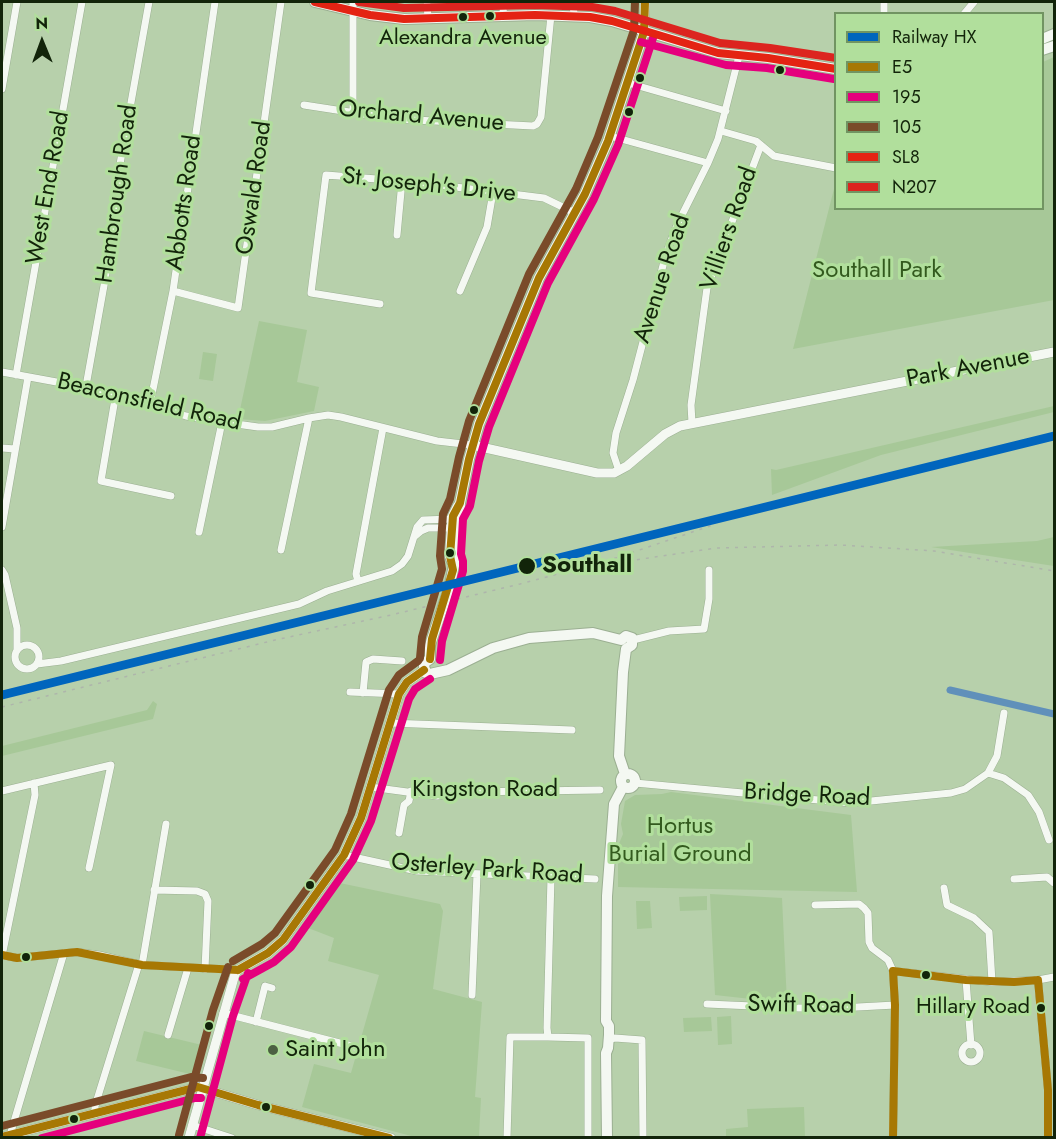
<!DOCTYPE html>
<style>
body{margin:0}
#map{position:relative;width:1056px;height:1139px;overflow:hidden;background:#b7d0ab;font-family:Jost,sans-serif}
canvas{display:block}
.frame{position:absolute;inset:0;border:3px solid #12240a;pointer-events:none}
.legend{position:absolute;left:834px;top:12px;width:210px;height:198px;box-sizing:border-box;background:#b1df9c;border:2px solid #719462;margin:0;padding:8px 10px;list-style:none;font-size:18px;color:#12240a}
.legend li{display:flex;align-items:center;gap:12px;height:30px}
.legend b{width:30px;border:2px solid #719462}
.north{position:absolute;left:12px;top:12px;width:60px;height:60px;-webkit-text-stroke:4px #b1df9c;paint-order:stroke;rotate:359deg;font-size:16px;font-weight:700;line-height:24px;text-align:center;color:#12240a}
.north::after{content:'';display:block;margin:auto;width:21px;height:27px;background:#12240a;clip-path:polygon(50% 0,100% 100%,50% 72%,0 100%)}
</style>
<div id="map">
<canvas width="1056" height="1139"></canvas>
<div class="frame"></div>
<ul class="legend">
<li><b style="height:8px;background:#0065bd"></b>Railway HX</li>
<li><b style="height:8px;background:#a77804"></b>E5</li>
<li><b style="height:8px;background:#e5007d"></b>195</li>
<li><b style="height:8px;background:#7a4b2a"></b>105</li>
<li><b style="height:8px;background:#e42313"></b>SL8</li>
<li><b style="height:8px;background:#dc241f"></b>N207</li>
</ul>
<div class="north">N</div>
</div>
<script>
const context = document.querySelector('canvas').getContext('2d');
context.lineJoin = 'round';
function fill(path, color) { context.fillStyle = color; context.fill(path, 'evenodd'); }
const shape = rows => new Path2D(rows.map(r => 'M' + r).join(''));
function stroke(path, color, width, dash) { context.strokeStyle = color; context.lineWidth = width; context.lineCap = dash ? 'butt' : 'round'; context.setLineDash(dash || []); context.stroke(path); }
function label(font, color, halo, rows, align = 'center') {
  context.font = font + ' Jost,sans-serif'; context.lineWidth = 6; context.setLineDash([]); context.textBaseline = 'middle'; context.strokeStyle = halo; context.fillStyle = color; for (const [text, x, y, turn = 0] of rows) {
    context.save(); context.translate(x, y); context.rotate((+turn || 0) * Math.PI / 180); context.textAlign = isNaN(turn) ? turn : align; if (halo) context.strokeText(text, 0, 0); context.fillText(text, 0, 0); context.restore();
  }
}
fill(shape([
 [1054,57,1054,300,793,349,835,185,836,208,1042,208,1043,62],
 [259,321,307,330,297,382,319,387,314,411,265,421,238,419],
 [203,352,217,354,213,381,199,379],
 [1054,406,1054,412,881,455,772,495,771,469,776,470],
 [1054,537,1054,566,931,547,1037,541],
 [153,701,157,704,153,719,2,756,2,746,147,710],
 [671,792,851,815,857,892,618,887,618,846,623,834,621,824,625,801,635,795,662,794],
 [335,882,440,904,443,911,433,989,482,1002,475,1097,481,1098,479,1136,415,1137,302,1107,314,1064,351,1073,379,975,328,961,334,938,303,926,309,917,314,920,323,907,319,904],
 [710,894,782,898,787,1003,715,995],
 [707,896,707,910,680,911,679,897],
 [636,901,650,901,652,928,637,929],
 [731,1016,732,1044,718,1045,717,1017],
 [711,1017,712,1031,684,1032,683,1018],
 [144,1031,206,1046,198,1076,136,1061],
 [804,1107,805,1137,726,1137,726,1129,748,1127,747,1109]
]), '#a7c898');
stroke(shape([
 [950,690,1054,714]
]), '#6090ba', 7);
const minor = shape([
 [427,2,428,19],
 [502,2,504,16],
 [573,2,574,15],
 [884,2,884,14],
 [964,14,974,2],
 [628,83,726,111],
 [2,89,17,2],
 [304,105,395,119,533,126,537,124,541,117,551,15],
 [353,112,353,2],
 [721,131,756,141,774,156,836,168],
 [610,136,708,163],
 [397,235,402,181],
 [173,291,238,308,281,2],
 [460,291,487,227,493,192],
 [380,304,311,293,326,175,415,182,544,198,575,213],
 [2,372,111,392,186,416,222,422,258,427,272,427,309,418,328,415,341,417,437,441,472,445],
 [16,375,82,2],
 [86,386,105,280,120,164,149,2],
 [116,393,101,481,171,496],
 [150,404,173,291,215,2],
 [692,423,691,405,707,288,761,145],
 [2,448,15,449],
 [619,471,613,453,616,433,633,380,666,254,677,225,708,163,718,139,739,56],
 [2,527,28,377],
 [199,532,222,422],
 [415,536,421,531,428,528,455,528],
 [281,550,309,418],
 [2,570,5,575,17,628,17,650],
 [358,581,356,574,383,428],
 [633,640,669,631,704,629,709,599,709,570],
 '15 657a12 12 0 1 1 24 0a12 12 0 1 1-24 0Z',
 [37,664,61,661,299,604,327,591,392,571,402,564,408,556,417,527,423,520,452,519],
 [350,692,399,694],
 [363,693,366,662,373,659,402,661],
 [390,723,572,730],
 [988,773,1004,778,1028,795,1039,812,1049,840],
 [635,783,851,803,951,793,965,789,988,773,997,756,1004,713],
 [370,787,437,796,467,792,600,790],
 [2,791,111,765,89,868],
 [399,833,404,805,409,801,411,791],
 [344,855,417,871,595,879],
 [1014,879,1047,877,1054,883],
 [944,888,947,905,974,918,989,932,992,982],
 [154,890,197,891,205,894,208,901,205,969],
 [815,905,859,904,864,908,868,913,869,942,872,948,888,960,893,971,895,1005,893,1138],
 [2,955,17,958,77,952,99,955,142,965,238,970],
 [2,956,35,795,34,783],
 [142,965,166,824],
 [893,971,992,982,1038,980,1054,977],
 [966,980,971,1045],
 [1038,980,1048,1090,1048,1138],
 [472,995,477,874],
 [707,1004,799,1008,839,1008,895,1005],
 [223,1013,359,1048],
 [256,1022,265,986,272,988],
 [168,1035,188,968],
 [548,1037,547,1028,551,877],
 [609,1040,615,1038,642,1040,643,1138],
 '962 1053a9 9 0 1 1 18 0a9 9 0 1 1-18 0Z',
 [95,1114,95,1106,139,964],
 [192,1125,232,1138],
 [10,1135,64,953],
 [507,1138,510,1037,548,1037,588,1038,588,1138]
]);
const tertiary = shape([
 [644,32,645,2],
 [472,445,597,473,614,473,627,466,665,434,680,426,1054,352],
 [2,1137,198,1087,258,1105,391,1138],
 [189,1138,235,974,238,970,268,953,283,940,344,855,361,818,399,694,407,682,424,670]
]);
const primary = shape([
 [315,2,370,15,404,19,535,15,590,17,612,21,718,53,768,58,836,69],
 [1042,39,1054,34],
 [1042,50,1054,46],
 [452,561,450,556,452,524,453,516,458,506],
 [453,570,459,544,460,503,469,459,479,424,539,278,585,194,608,141,644,32],
 [621,640,626,636,632,638,632,645,626,649],
 [430,659,424,663,424,666,426,673,430,674,448,670,493,648,529,638,593,633,621,640],
 [430,659,430,645,436,627],
 '621 781a7 7 0 1 1 14 0a7 7 0 1 1-14 0Z',
 [625,774,619,756,623,672,626,649],
 [607,1138,606,1053,608,1048,609,1035,609,1026,606,1021,607,896,614,804,623,787]
]);
stroke(minor, '#9baf92', 8);
stroke(tertiary, '#9baf92', 10);
stroke(primary, '#9baf92', 12);
stroke(minor, '#f4f8f2', 7);
stroke(tertiary, '#f4f8f2', 9);
stroke(primary, '#f4f8f2', 10);
stroke(shape([
 [628,561,716,548,841,545,934,551,1054,571],
 [2,707,275,640,391,615,520,584,607,561,716,524]
]), '#aeb5ab', 1.5, [3, 6]);
const primaryBridge = shape([
 [436,627,449,589,453,570]
]);
stroke(primaryBridge, '#9baf92', 12, []);
stroke(primaryBridge, '#f4f8f2', 10);
stroke(shape([
 [430,659,432,639,453,570,450,556,453,516,460,503,469,459,479,424,539,278,585,194,608,141,644,32,645,2],
 [2,955,17,958,77,952,142,965,238,970],
 [238,970,268,953,283,940,344,855,361,818,399,694,407,682,424,670],
 [893,971,895,1005,893,1138],
 [893,971,966,980,1014,982,1038,980],
 [1038,980,1048,1090,1048,1138],
 [2,1137,198,1087,258,1105,389,1138]
]), '#a77804', 8);
stroke(shape([
 [641,42,726,65,767,68,834,79],
 [440,660,442,641,463,571,463,561,461,554,463,519,470,506,479,461,489,427,548,283,594,199,618,145,654,35],
 [243,979,274,962,291,947,353,860,371,821,409,699,415,689,430,679],
 [42,1138,195,1098,201,1098],
 [200,1138,233,1016,248,973]
]), '#e5007d', 8);
stroke(shape([
 [420,658,422,637,442,569,440,556,443,514,450,499,459,457,469,421,529,274,576,189,598,137,634,30,635,2],
 [233,961,262,944,275,933,335,850,351,814,389,690,399,675,418,661],
 [2,1126,191,1077,203,1078],
 [179,1135,213,1010,228,967]
]), '#7a4b2a', 8);
stroke(shape([
 [315,2,370,15,404,19,535,15,590,17,612,21,718,53,768,58,836,69]
]), '#e42313', 8);
stroke(shape([
 [359,2,404,8,535,5,592,7,615,11,720,43,770,48,836,58]
]), '#dc241f', 8);
stroke(shape([
 [2,695,1054,436]
]), '#0065bd', 9);
for (const [x, y, r, color] of [
 [490,16,5,"#12240a"],
 [463,17,5,"#12240a"],
 [780,70,5,"#12240a"],
 [640,78,5,"#12240a"],
 [629,112,5,"#12240a"],
 [474,410,5,"#12240a"],
 [450,553,5,"#12240a"],
 [527,566,9,"#12240a"],
 [310,885,5,"#12240a"],
 [26,957,5,"#12240a"],
 [926,975,5,"#12240a"],
 [1041,1008,5,"#12240a"],
 [209,1026,5,"#12240a"],
 [273,1050,6,"#4c6042"],
 [266,1107,5,"#12240a"],
 [74,1119,5,"#12240a"]
]) { const dot = new Path2D(); dot.arc(x, y, r, 0, 2 * Math.PI); context.fillStyle = color; context.fill(dot); stroke(dot, '#b1df9c', 2); }
label('22px', '#12240a', '#b1df9c', [
 ["Alexandra Avenue",463,39],
 ["Hillary Road",1030,1008,"right"]
]);
label('24px', '#12240a', '#b1df9c', [
 ["Orchard Avenue",421,117,5],
 ["St. Joseph's Drive",429,186,6],
 ["West End Road",49,188,-80],
 ["Oswald Road",255,188,-82],
 ["Hambrough Road",118,194,-82],
 ["Abbotts Road",185,203,-82],
 ["Villiers Road",730,229,-71],
 ["Avenue Road",663,279,-72],
 ["Park Avenue",968,369,-11],
 ["Beaconsfield Road",149,403,13],
 ["Kingston Road",485,790],
 ["Bridge Road",807,796,3],
 ["Osterley Park Road",487,870,4],
 ["Swift Road",801,1006,1]
]);
label('24px', '#335a1e', '#b1df9c', [
 ["Southall Park",877,271],
 ["Hortus",680,827],
 ["Burial Ground",680,855]
]);
label('bold 24px', '#12240a', '#b1df9c', [
 ["Southall",542,566]
], 'left');
label('24px', '#12240a', '#b1df9c', [
 ["Saint John",285,1050]
], 'left');
</script>
